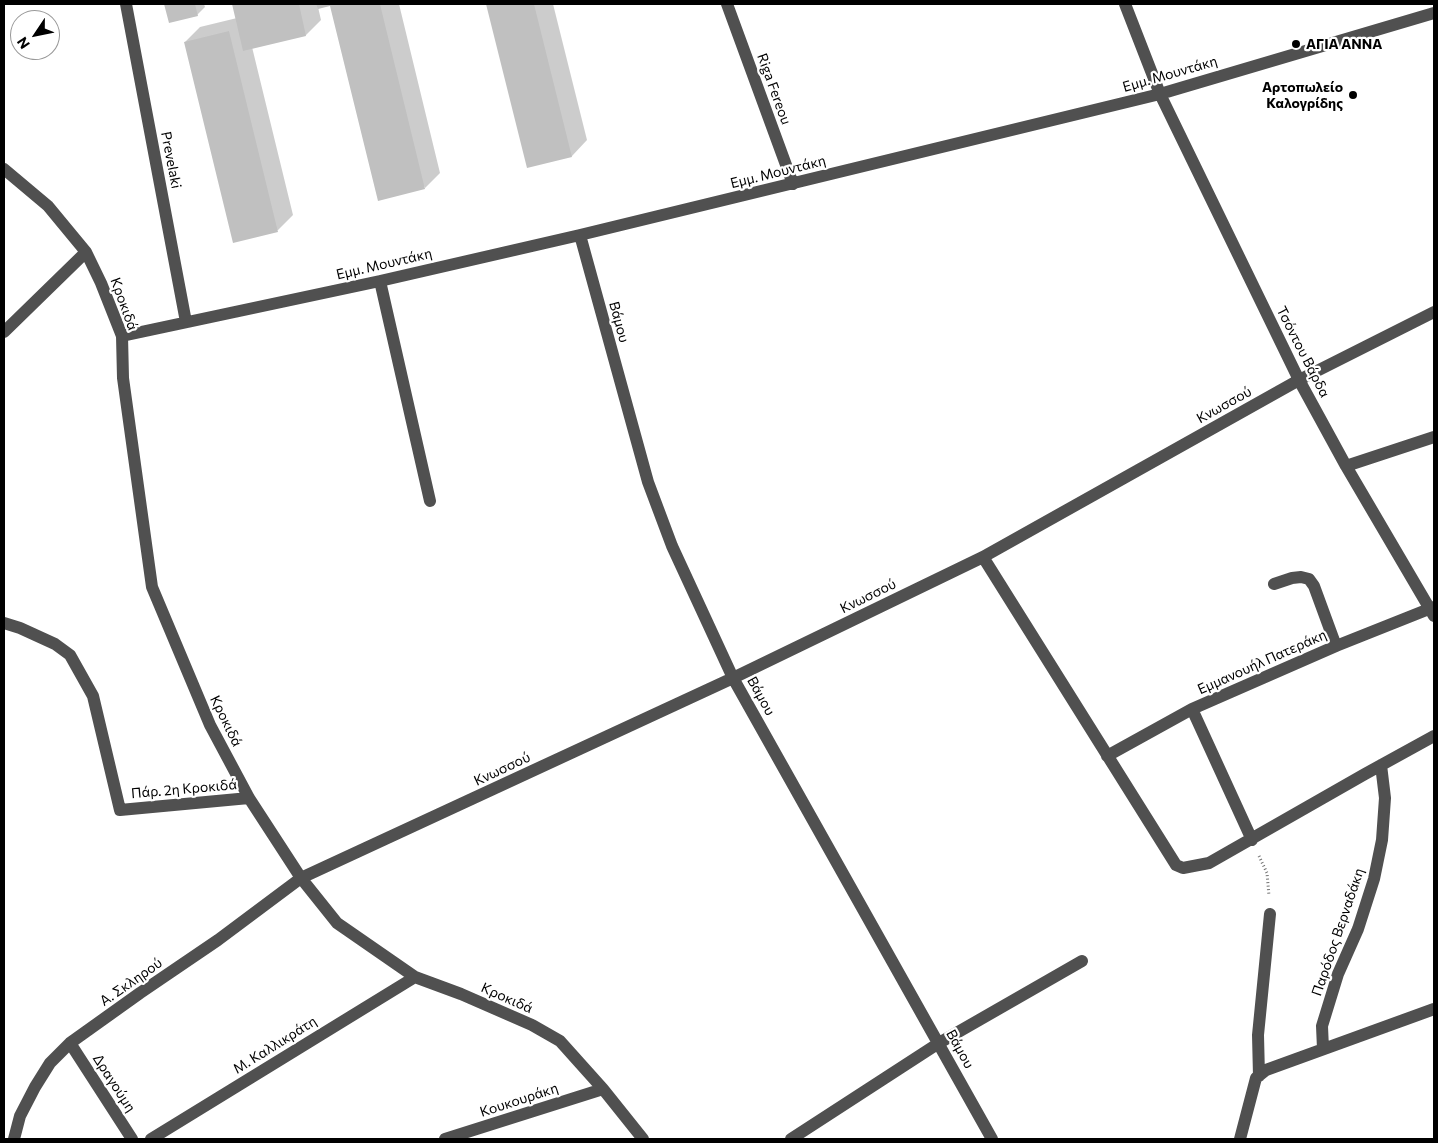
<!DOCTYPE html>
<meta charset="utf-8">
<style>
body{margin:0}
#map{position:relative;width:1438px;height:1143px;overflow:hidden;background:#fff;font-family:Commissioner,sans-serif}
canvas{display:block}
.frame{position:absolute;inset:0;border:5px solid #000;pointer-events:none}
.north{position:absolute;left:10px;top:10px;width:50px;height:50px;box-sizing:border-box;background:#fff;border:1px solid #999;border-radius:50%;rotate:236deg;font-size:14px;font-weight:700;line-height:20px;text-align:center;color:#000}
.north::after{content:'';display:block;margin:auto;width:18px;height:22px;background:#000;clip-path:polygon(50% 0,100% 100%,50% 72%,0 100%)}
</style>
<div id="map">
<canvas width="1438" height="1143"></canvas>
<div class="frame"></div>
<div class="north">N</div>
</div>
<script>
const context = document.querySelector('canvas').getContext('2d');
context.lineJoin = 'round';
function fill(path, color) { context.fillStyle = color; context.fill(path, 'evenodd'); }
const shape = rows => new Path2D(rows.map(r => 'M' + r).join(''));
function stroke(path, color, width, dash) { context.strokeStyle = color; context.lineWidth = width; context.lineCap = dash ? 'butt' : 'round'; context.setLineDash(dash || []); context.stroke(path); }
function label(font, color, halo, rows, align = 'center') {
  context.font = font + ' Commissioner,sans-serif'; context.lineWidth = 4.5; context.setLineDash([]); context.textBaseline = 'middle'; context.strokeStyle = halo; context.fillStyle = color; for (const [text, x, y, turn = 0] of rows) {
    context.save(); context.translate(x, y); context.rotate((+turn || 0) * Math.PI / 180); context.textAlign = isNaN(turn) ? turn : align; if (halo) context.strokeText(text, 0, 0); context.fillText(text, 0, 0); context.restore();
  }
}
fill(shape([
 [165,4,204,4,205,7,197,15,170,22],
 [233,4,399,4,440,173,425,188,331,4,318,7,321,20,306,35,252,47,293,215,278,230,234,241,185,42,200,27,237,18],
 [488,4,553,4,587,140,572,156,528,166]
]), '#0003');
fill(shape([
 [164,4,195,4,198,16,169,23],
 [232,4,299,4,306,36,243,51],
 [316,4,380,4,425,189,378,201,330,6,318,9],
 [486,4,534,4,572,157,527,168],
 [229,31,278,232,233,243,184,42]
]), '#c0c0c0');
stroke(shape([
 [1259,856,1267,873,1269,896]
]), '#727272', 3, [1, 2.5]);
stroke(shape([
 [126,4,186,322],
 [727,4,793,184],
 [1125,4,1160,94,1299,380,1346,466,1434,616],
 [4,169,48,206,86,252,101,283,122,336,123,378,152,587,210,725,249,798,301,878,337,923,415,977,461,994,532,1025,560,1041,603,1089,643,1139],
 [580,235,648,482,672,546,733,678,992,1139],
 [380,281,430,501],
 [4,332,86,252],
 [122,336,380,281,580,235,1160,94,1434,13],
 [1346,466,1434,437],
 [983,557,1176,865,1183,868,1209,863,1365,774,1434,736],
 [1274,584,1292,578,1301,577,1309,579,1314,586,1336,646],
 [4,623,20,628,55,644,70,655,93,696,120,810,249,798],
 [1192,709,1252,840],
 [1107,756,1192,709,1336,646,1434,607],
 [70,1043,132,1139],
 [1323,1049,1322,1026,1338,974,1358,929,1374,879,1382,840,1385,798,1381,765],
 [1259,1076,1258,1035,1270,914],
 [14,1139,20,1116,35,1087,50,1063,70,1043,140,993,218,940,301,878,733,678,983,557,1299,380,1434,312],
 [151,1139,415,977],
 [445,1139,603,1089],
 [791,1139,939,1043,1082,961],
 [1240,1139,1256,1078,1266,1070,1434,1009]
]), '#505050', 12);
for (const [x, y, r, color] of [
 [1296,44,5,"#000"],
 [1353,95,5,"#000"]
]) { const dot = new Path2D(); dot.arc(x, y, r, 0, 2 * Math.PI); context.fillStyle = color; context.fill(dot); stroke(dot, '#fff', 2); }
label('bold 14px', '#000', '#fff', [
 ["ΑΓΙΑ ΑΝΝΑ",1306,44],
 ["Αρτοπωλείο",1343,87,"right"],
 ["Καλογρίδης",1343,103,"right"]
], 'left');
label('14px', '#000', '#fff', [
 ["Εμμ. Μουντάκη",1170,74,-16],
 ["Riga Fereou",774,89,70],
 ["Prevelaki",171,160,79],
 ["Εμμ. Μουντάκη",778,172,-14],
 ["Εμμ. Μουντάκη",384,264,-13],
 ["Κροκιδά",124,304,70],
 ["Βάμου",619,322,75],
 ["Τσόντου Βάρδα",1303,352,63],
 ["Κνωσσού",1224,405,-29],
 ["Κνωσσού",868,596,-26],
 ["Εμμανουήλ Πατεράκη",1262,662,-24],
 ["Βάμου",761,696,61],
 ["Κροκιδά",226,721,64],
 ["Κνωσσού",502,769,-25],
 ["Πάρ. 2η Κροκιδά",184,789,-5],
 ["Παρόδος Βερναδάκη",1338,932,-71],
 ["Α. Σκληρού",131,982,-35],
 ["Κροκιδά",507,998,24],
 ["Μ. Καλλικράτη",275,1045,-32],
 ["Βάμου",960,1049,61],
 ["Δραγούμη",114,1083,57],
 ["Κουκουράκη",519,1100,-18]
]);
</script>
